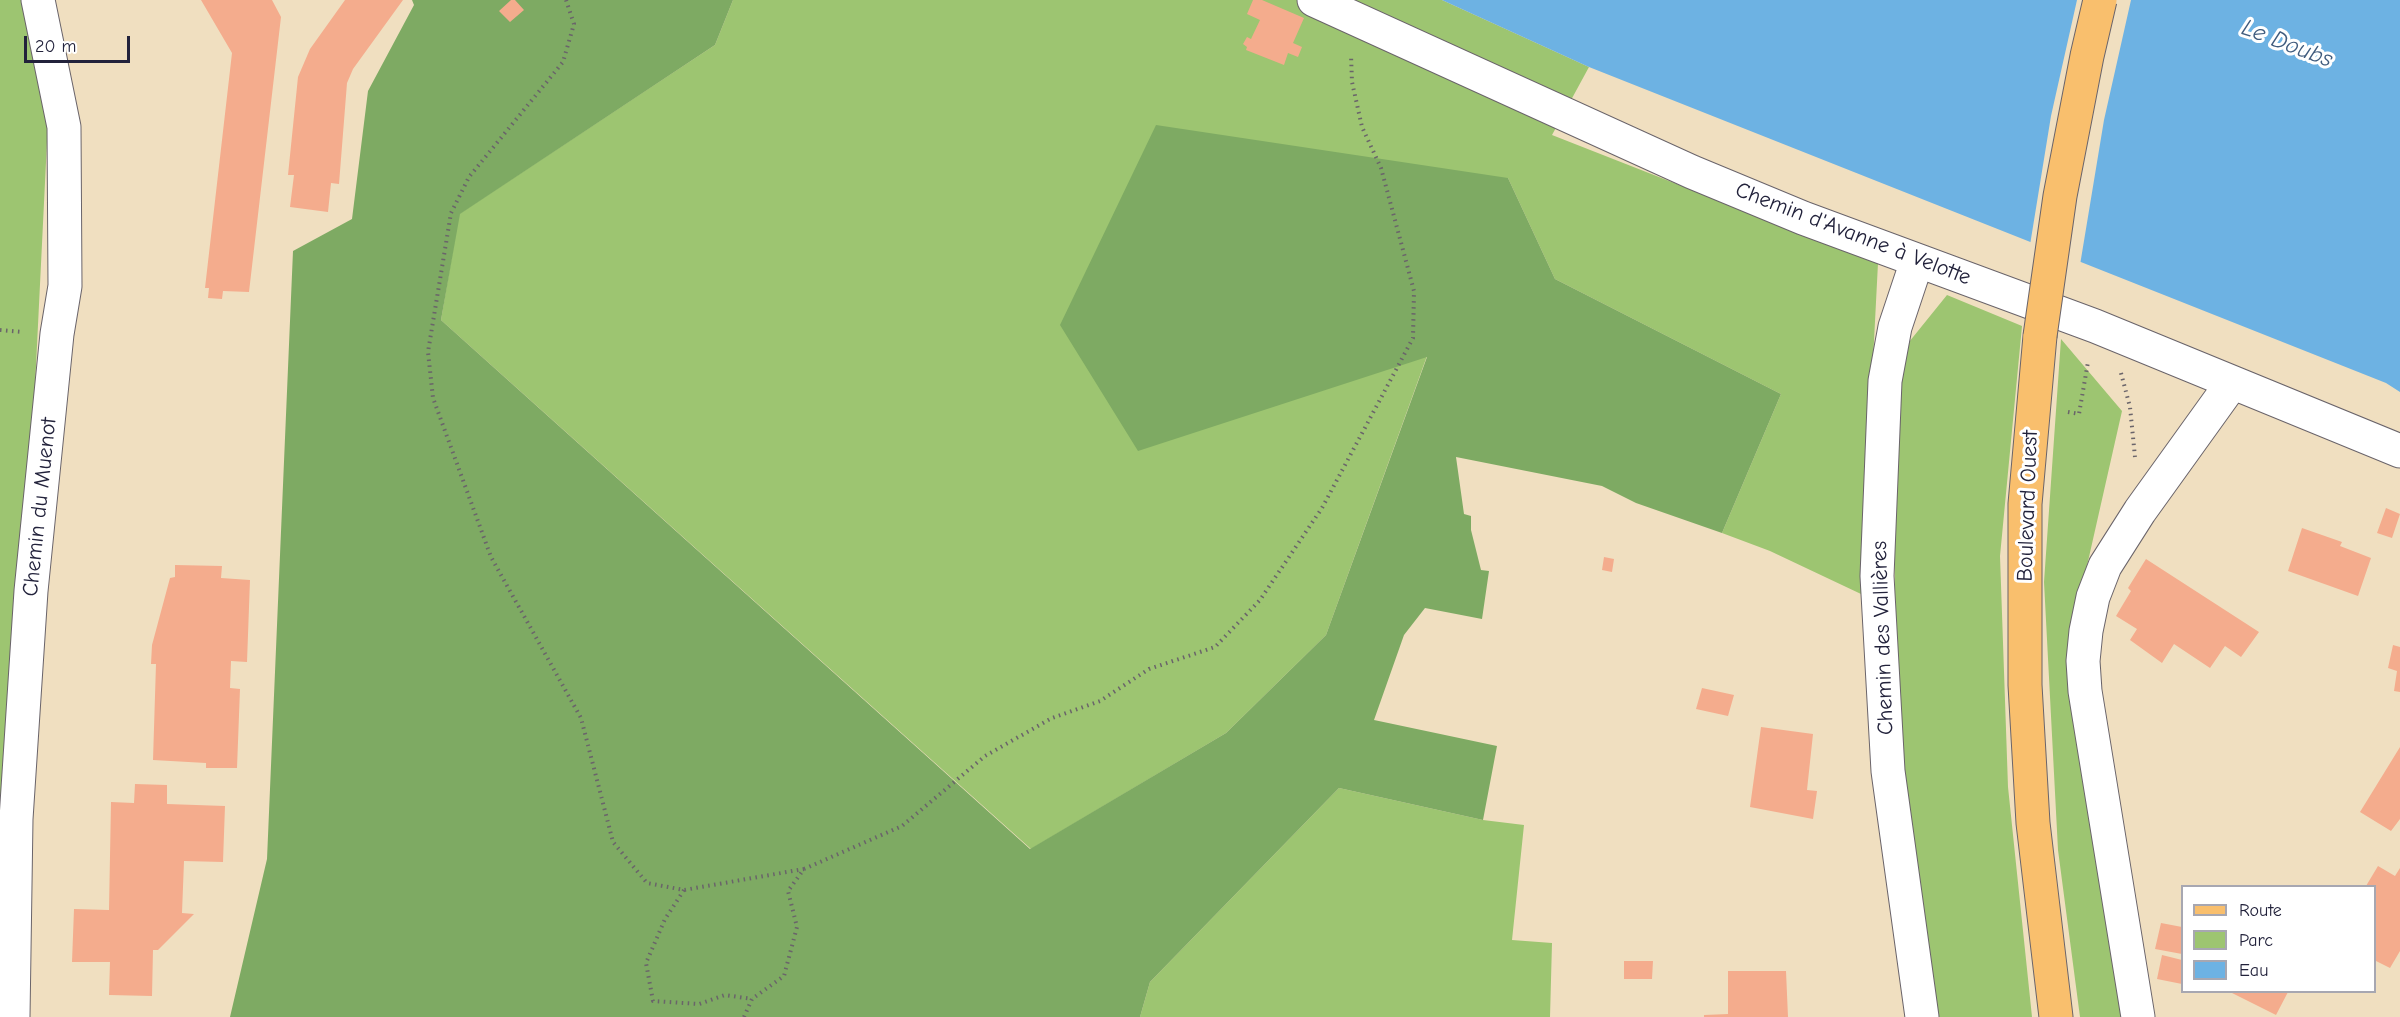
<!DOCTYPE html>
<meta charset="utf-8">
<style>
body{margin:0}
#map{position:relative;width:2400px;height:1017px;overflow:hidden;background:#f0dfc0;font-family:"Comic Neue",sans-serif}
canvas{display:block}
.legend{position:absolute;left:2181px;top:885px;width:195px;height:108px;box-sizing:border-box;background:#fff;border:2px solid #a7a7b1;margin:0;padding:8px 10px;list-style:none;font-size:18px;color:#22223b}
.legend li{display:flex;align-items:center;gap:12px;height:30px}
.legend b{width:30px;border:2px solid #a7a7b1}
.scale{position:absolute;left:24px;top:36px;width:106px;height:27px;box-sizing:border-box;border:3px solid #22223b;border-top:0;padding-left:8px;font-size:18px;line-height:21px;white-space:nowrap;color:#22223b;-webkit-text-stroke:4px #fff;paint-order:stroke}
</style>
<div id="map">
<canvas width="2400" height="1017"></canvas>
<ul class="legend">
<li><b style="height:8px;background:#f9bf6d"></b>Route</li>
<li><b style="height:16px;background:#9dc571"></b>Parc</li>
<li><b style="height:16px;background:#6db2e3"></b>Eau</li>
</ul>
<div class="scale">20 m</div>
</div>
<script>
const context = document.querySelector('canvas').getContext('2d');
context.lineJoin = 'round';
function fill(path, color) { context.fillStyle = color; context.fill(path, 'evenodd'); }
const shape = rows => new Path2D(rows.map(r => 'M' + r).join(''));
function stroke(path, color, width, dash) { context.strokeStyle = color; context.lineWidth = width; context.lineCap = dash ? 'butt' : 'round'; context.setLineDash(dash || []); context.stroke(path); }
function label(font, color, halo, rows, align = 'center') {
  context.font = font + ' "Comic Neue",sans-serif'; context.lineWidth = 6; context.setLineDash([]); context.textBaseline = 'middle'; context.strokeStyle = halo; context.fillStyle = color; for (const [text, x, y, turn = 0] of rows) {
    context.save(); context.translate(x, y); context.rotate((+turn || 0) * Math.PI / 180); context.textAlign = isNaN(turn) ? turn : align; if (halo) context.strokeText(text, 0, 0); context.fillText(text, 0, 0); context.restore();
  }
}
fill(shape([
 [0,0,22,0,49,101,4,1017,0,1017],
 [733,0,1442,0,1589,67,1552,135,1878,263,1861,594,1770,551,1722,533,1781,394,1555,279,1508,178,1427,356,1326,635,1226,733,1031,849,441,320,459,214,715,45],
 [1947,295,2022,326,2000,556,2008,787,2032,1017,1939,1017,1897,723,1893,453,1905,347],
 [2061,339,2122,411,2070,641,2125,1017,2080,1017,2058,850,2044,582],
 [1339,788,1483,820,1524,825,1512,940,1552,943,1550,1017,1140,1017,1150,982]
]), '#9dc571');
fill(shape([
 [412,0,733,0,715,45,460,214,441,320,1030,849,1226,733,1326,635,1427,357,1138,451,1060,325,1156,125,1508,178,1555,279,1781,394,1722,533,1636,503,1602,486,1456,457,1464,514,1471,516,1471,530,1481,570,1489,571,1482,619,1425,608,1404,635,1374,720,1497,746,1483,820,1339,788,1150,982,1140,1017,230,1017,267,859,293,251,352,219,368,91,414,5]
]), '#7eaa63');
fill(shape([
 [1442,0,2400,0,2400,392,2386,383,1589,67]
]), '#6db2e3');
fill(shape([
 [2077,0,2131,0,2104,120,2080,265,2030,245,2051,116]
]), '#f0dfc0');
fill(shape([
 [201,0,272,0,281,17,249,292,223,291,222,299,208,298,209,288,205,288,232,53],
 [345,0,403,0,353,69,347,83,339,184,331,183,328,212,290,207,294,175,288,175,298,77,310,49],
 [511,0,515,0,524,10,510,22,499,11],
 [1253,0,1262,0,1304,18,1293,43,1302,47,1298,57,1288,53,1284,65,1246,50,1247,47,1243,44,1247,37,1251,39,1260,20,1247,14],
 [2386,508,2400,514,2392,538,2377,533],
 [2302,528,2342,542,2340,546,2371,558,2358,596,2288,571],
 [1604,557,1614,559,1612,572,1602,570],
 [2146,559,2259,632,2241,657,2225,646,2210,668,2174,644,2162,663,2130,640,2137,629,2116,616,2131,591,2128,588],
 [175,565,222,566,221,578,250,580,247,662,231,661,230,688,240,689,237,768,206,768,206,763,153,760,156,664,151,664,152,645,170,578,175,577],
 [2393,645,2400,647,2400,692,2394,691,2397,671,2388,668],
 [1702,688,1734,695,1728,716,1696,709],
 [1761,727,1813,734,1807,790,1817,791,1813,819,1750,807],
 [2400,747,2400,819,2391,831,2360,812],
 [135,784,167,785,167,804,225,806,223,862,184,861,182,913,194,914,158,950,153,950,152,996,109,995,110,962,72,962,74,909,109,910,111,802,134,803],
 [2378,866,2395,876,2400,868,2400,951,2390,968,2374,960,2374,886,2366,886],
 [2161,923,2182,927,2182,954,2155,949],
 [2162,955,2182,960,2182,984,2157,979],
 [1624,961,1653,961,1652,979,1624,979],
 [1728,971,1786,971,1788,1017,1704,1017,1704,1015,1728,1014],
 [2230,992,2288,992,2276,1015]
]), '#f4ac8d');
const minor = shape([
 [1314,0,1692,172,1803,218,2095,326,2400,451],
 [1917,261,1895,327,1885,381,1877,576,1888,771,1922,1017],
 [13,1017,16,819,31,591,57,334,65,286,64,127,38,0],
 [2138,1017,2085,691,2083,661,2086,631,2093,597,2105,566,2140,511,2232,383]
]);
const major = shape([
 [2040,336,2025,504,2025,685,2033,823,2056,1017]
]);
stroke(minor, '#6a646a', 35);
stroke(major, '#6a646a', 35);
stroke(shape([
 [566,0,574,24,563,62,469,177,451,213,428,352,433,398,491,557,581,718,613,842,647,883,684,890,804,869],
 [0,330,23,332],
 [2121,373,2130,407,2135,457],
 [2068,412,2079,414,2088,362],
 [684,890,665,919,646,963,653,1001,699,1004,725,995,752,999],
 [744,1017,752,999,784,976,797,927,788,891,804,869,902,826,985,756,1052,718,1100,701,1149,669,1215,647,1260,600,1322,508,1413,338,1414,291,1381,168,1362,127,1352,82,1351,55]
]), '#6a646a', 4, [1.5, 4.5]);
stroke(minor, '#fff', 33);
stroke(major, '#f9bf6d', 33);
const majorBridge = shape([
 [2040,336,2060,196,2087,56,2100,0]
]);
stroke(majorBridge, '#6a646a', 35, []);
stroke(majorBridge, '#f9bf6d', 33);
label('22px', '#22223b', '#fff', [
 ["Chemin d'Avanne à Velotte",1853,234,21],
 ["Boulevard Ouest",2028,506,-88],
 ["Chemin du Muenot",40,507,-84],
 ["Chemin des Vallières",1883,638,-92]
]);
label('italic 24px', '#405c7e', '#fff', [
 ["Le Doubs",2287,44,21]
]);
</script>
